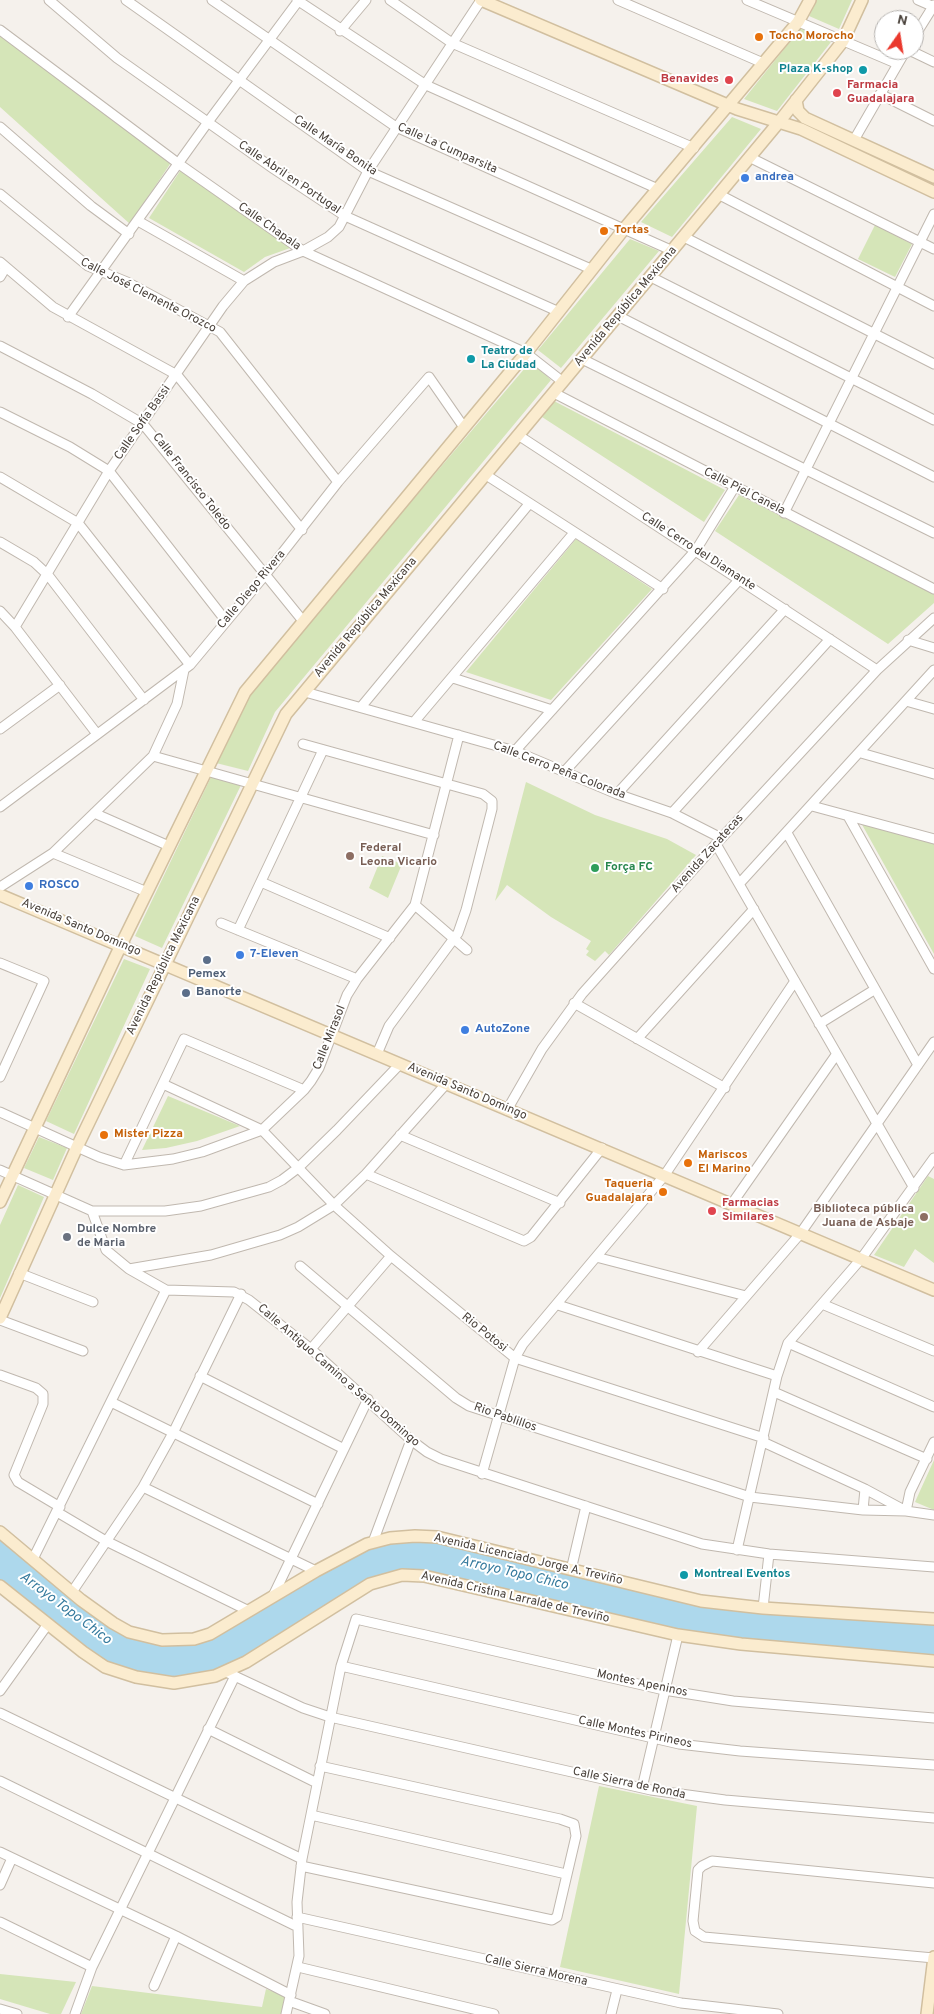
<!DOCTYPE html>
<meta charset="utf-8">
<style>
body{margin:0}
#map{position:relative;width:934px;height:2014px;overflow:hidden;background:#f5f1ec;font-family:Overpass,sans-serif}
canvas{display:block}
.north{position:absolute;left:874px;top:10px;width:50px;height:50px;box-sizing:border-box;background:#fff;border:1px solid #b6b3b0;border-radius:50%;rotate:13deg;font-size:14px;font-weight:700;line-height:20px;text-align:center;color:#49413a}
.north::after{content:'';display:block;margin:auto;width:18px;height:22px;background:#ea392d;clip-path:polygon(50% 0,100% 100%,50% 72%,0 100%)}
</style>
<div id="map">
<canvas width="934" height="2014"></canvas>
<div class="north">N</div>
</div>
<script>
const context = document.querySelector('canvas').getContext('2d');
context.lineJoin = 'round';
function fill(path, color) { context.fillStyle = color; context.fill(path, 'evenodd'); }
const shape = rows => new Path2D(rows.map(r => 'M' + r).join(''));
function stroke(path, color, width, dash) { context.strokeStyle = color; context.lineWidth = width; context.lineCap = dash ? 'butt' : 'round'; context.setLineDash(dash || []); context.stroke(path); }
function label(font, color, halo, rows, align = 'center') {
  context.font = font + ' Overpass,sans-serif'; context.lineWidth = 4; context.setLineDash([]); context.textBaseline = 'middle'; context.strokeStyle = halo; context.fillStyle = color; for (const [text, x, y, turn = 0] of rows) {
    context.save(); context.translate(x, y); context.rotate((+turn || 0) * Math.PI / 180); context.textAlign = isNaN(turn) ? turn : align; if (halo) context.strokeText(text, 0, 0); context.fillText(text, 0, 0); context.restore();
  }
}
fill(shape([
 [817,0,852,0,839,29,809,16],
 [801,28,831,42,777,111,744,99],
 [0,32,172,161,130,224,0,107],
 [732,117,761,129,672,237,641,222],
 [182,168,293,247,265,257,244,272,149,218],
 [875,225,912,244,895,277,858,259],
 [630,239,659,251,561,368,538,350],
 [531,361,551,380,275,712,248,771,216,763,250,691],
 [554,401,725,490,704,522,542,417],
 [739,495,934,594,934,603,888,644,715,531],
 [576,539,652,589,551,700,466,672],
 [212,775,242,783,162,948,135,936],
 [526,782,595,815,667,839,696,855,609,955,605,951,595,961,586,955,589,951,586,949,591,941,551,917,507,885,495,901],
 [860,821,934,841,934,954],
 [382,856,402,864,388,898,369,888],
 [124,959,150,969,74,1134,46,1121],
 [168,1096,240,1126,197,1141,166,1148,142,1150],
 [39,1137,67,1148,53,1180,24,1168],
 [928,1176,934,1179,934,1263,915,1249,904,1267,874,1255],
 [18,1185,44,1197,0,1298,0,1225],
 [934,1460,934,1510,915,1502],
 [599,1786,697,1806,679,1994,560,1967],
 [0,1974,76,1982,61,2014,50,2014,0,1999],
 [92,1986,262,2007,266,1989,285,1996,281,2014,81,2014]
]), '#d5e5b8');
fill(shape([
 [0,1532,129,1632,194,1639,367,1544,415,1536,666,1593,934,1619,934,1662,741,1644,424,1576,382,1580,270,1648,193,1681,119,1672,0,1586]
]), '#add8ec');
const street = shape([
 [49,0,117,58,274,169,345,216,557,311],
 [126,0,368,171,591,269],
 [212,0,396,127,673,251],
 [297,0,426,85,658,189],
 [390,0,452,43,694,148],
 [618,0,763,63],
 [747,0,898,64],
 [918,0,934,7],
 [0,30,179,164,303,251,526,353,563,382],
 [340,31,366,0],
 [914,37,934,5],
 [909,50,934,62],
 [880,94,934,121],
 [0,127,91,206,129,234],
 [854,140,906,50],
 [749,157,934,249],
 [0,194,88,266,127,282,220,332,338,482],
 [718,194,934,306],
 [138,221,244,281],
 [684,237,934,364],
 [0,262,53,307,177,375,302,530],
 [0,277,6,267],
 [651,277,934,420],
 [618,316,934,477],
 [68,317,208,122,299,0],
 [0,346,92,394,143,424,303,621],
 [582,359,934,533],
 [554,393,934,589],
 [0,412,70,447,109,471,226,621],
 [518,435,877,670],
 [486,475,663,589],
 [0,477,78,523,190,665],
 [784,513,934,214],
 [0,542,34,562,48,575,144,700],
 [0,611,15,627,97,734],
 [15,627,109,471,223,306,244,281,274,262,303,251,328,237,339,227,368,171,481,0],
 [908,640,934,648],
 [453,678,552,710],
 [305,692,515,751,617,794,672,813,721,838],
 [906,701,934,709],
 [361,707,529,504],
 [414,722,573,534],
 [0,729,60,685],
 [303,744,483,794,492,801,492,809,466,910,458,933,389,1026,377,1054],
 [515,751,696,550,734,488],
 [861,753,934,774],
 [153,756,434,835],
 [565,771,740,579],
 [617,794,785,609],
 [812,806,934,839],
 [0,807,190,665,265,575,338,482,429,377,463,426],
 [94,813,169,846],
 [672,813,830,639],
 [848,816,934,969],
 [787,833,918,1065],
 [716,844,914,1188],
 [53,853,147,892],
 [261,882,390,938],
 [739,884,934,670],
 [0,887,53,853,153,756,177,704,184,670],
 [415,905,467,950],
 [221,923,357,979],
 [238,930,323,750],
 [0,963,44,981,0,1077],
 [574,1003,725,1088],
 [819,1024,874,990],
 [637,1039,754,909],
 [163,1084,262,1130,334,1205,391,1256,515,1358,764,1438],
 [507,1110,542,1049,582,994,716,844,877,670,934,618],
 [0,1112,99,1157,124,1165,173,1159,202,1152,262,1130,304,1090,311,1081,319,1068,347,995,357,979,415,905,459,735],
 [400,1135,560,1203],
 [124,1165,184,1039,304,1090],
 [0,1170,92,1211,165,1211,201,1206,269,1187,282,1180,298,1168,337,1130,400,1064],
 [366,1174,524,1241,531,1237,602,1148],
 [731,1205,836,1055],
 [92,1211,106,1250,129,1269,166,1290,234,1292,249,1300,311,1349,411,1440,427,1452,441,1459,702,1544,769,1554,934,1567],
 [596,1257,746,1296],
 [300,1266,456,1398,469,1406,750,1497,863,1510,906,1511,934,1515],
 [129,1269,211,1255,280,1235,298,1227,334,1205,366,1174,446,1084],
 [19,1273,93,1302],
 [822,1304,934,1351],
 [558,1305,777,1376],
 [0,1320,83,1351],
 [788,1343,934,1407],
 [311,1349,391,1256],
 [698,1352,800,1234,934,1042],
 [0,1375,36,1388,43,1394,43,1404,14,1475,18,1482,60,1507],
 [200,1376,344,1449],
 [774,1392,927,1459],
 [111,1402,318,1504],
 [763,1442,865,1489,906,1511,910,1492,934,1442],
 [482,1474,515,1358,523,1344,664,1176,795,981],
 [143,1487,316,1571],
 [863,1510,865,1489],
 [57,1512,106,1541,249,1611],
 [373,1542,411,1440],
 [737,1550,777,1376,788,1343,861,1259,934,1158],
 [33,1559,166,1290],
 [571,1570,586,1506],
 [72,1592,143,1487,173,1433,241,1294],
 [273,1596,368,1399],
 [763,1608,769,1554],
 [341,1666,679,1744,740,1751,934,1765],
 [226,1672,303,1708,330,1717,651,1790,725,1800,934,1818],
 [0,1691,48,1624],
 [0,1713,302,1859],
 [208,1729,317,1783],
 [0,1781,298,1927],
 [642,1788,678,1635],
 [311,1815,566,1874],
 [0,1852,176,1936,291,1995],
 [301,1866,552,1920,557,1917,576,1836,574,1824,560,1819,320,1766],
 [0,1885,12,1858],
 [297,1917,681,2003,778,2014],
 [0,1922,92,1967],
 [934,1958,704,1937,695,1931,693,1921,698,1870,702,1866,712,1861,934,1883],
 [298,1967,494,2014],
 [154,1986,176,1936],
 [289,2001,325,2014],
 [0,2009,17,2014],
 [75,2014,92,1967,235,1676],
 [286,2014,299,1956,297,1902,302,1859,341,1666,356,1619,664,1690,733,1701,934,1718],
 [611,2014,617,1990]
]);
const secondary = shape([
 [481,0,737,109,801,129,934,192],
 [796,100,798,111,805,118,934,177],
 [0,895,934,1290],
 [0,1202,121,945,245,692,526,353,624,229,798,22,810,0],
 [0,1318,77,1147,286,714,779,122,843,41,862,0],
 [0,1532,81,1600,113,1623,129,1632,162,1640,194,1639,210,1634,316,1571,367,1544,390,1538,415,1536,437,1537,701,1601,763,1608,934,1619],
 [0,1586,83,1652,105,1667,136,1677,174,1683,215,1676,246,1662,370,1584,402,1575,424,1576,678,1635,741,1644,934,1661],
 [927,2014,934,1957]
]);
stroke(street, '#c0b8af', 11);
stroke(secondary, '#d1bf9f', 14);
stroke(street, '#fff', 9);
stroke(secondary, '#fbeccf', 11);
for (const [x, y, r, color] of [
 [759,37,5,"#e8710a"],
 [863,70,5,"#0f9aa8"],
 [729,80,5,"#e0444e"],
 [837,93,5,"#e0444e"],
 [745,178,5,"#3f7fe0"],
 [604,231,5,"#e8710a"],
 [471,359,5,"#0f9aa8"],
 [350,856,5,"#8d6e63"],
 [595,868,5,"#2e9e5b"],
 [29,886,5,"#3f7fe0"],
 [240,955,5,"#3f7fe0"],
 [207,960,5,"#5c6f8a"],
 [186,993,5,"#5c6f8a"],
 [465,1030,5,"#3f7fe0"],
 [104,1135,5,"#e8710a"],
 [688,1163,5,"#e8710a"],
 [663,1192,5,"#e8710a"],
 [712,1211,5,"#e0444e"],
 [924,1217,5,"#8d6e63"],
 [67,1237,5,"#6b7280"],
 [684,1575,5,"#0f9aa8"]
]) { const dot = new Path2D(); dot.arc(x, y, r, 0, 2 * Math.PI); context.fillStyle = color; context.fill(dot); stroke(dot, '#fff', 2); }
label('bold 12px', '#c56008', '#fff', [
 ["Tocho Morocho",769,37],
 ["Tortas",614,231],
 ["Mister Pizza",114,1135],
 ["Mariscos",698,1156],
 ["El Marino",698,1170],
 ["Taqueria",653,1185,"right"],
 ["Guadalajara",653,1199,"right"]
], 'left');
label('bold 12px', '#0d838f', '#fff', [
 ["Plaza K-shop",853,70,"right"],
 ["Teatro de",481,352],
 ["La Ciudad",481,366],
 ["Montreal Eventos",694,1575]
], 'left');
label('bold 12px', '#be3a42', '#fff', [
 ["Benavides",719,80,"right"],
 ["Farmacia",847,86],
 ["Guadalajara",847,100],
 ["Farmacias",722,1204],
 ["Similares",722,1218]
], 'left');
label('12px', '#49413a', '#fff', [
 ["Calle María Bonita",335,146,34],
 ["Calle La Cumparsita",447,149,24],
 ["Calle Abril en Portugal",289,178,34],
 ["Calle Chapala",269,227,35],
 ["Calle José Clemente Orozco",148,296,27],
 ["Avenida República Mexicana",626,307,-50],
 ["Calle Sofía Bassi",143,423,-55],
 ["Calle Francisco Toledo",191,482,52],
 ["Calle Piel Canela",744,492,27],
 ["Calle Cerro del Diamante",698,552,33],
 ["Calle Diego Rivera",252,590,-50],
 ["Avenida República Mexicana",366,618,-50],
 ["Calle Cerro Peña Colorada",559,771,21],
 ["Avenida Zacatecas",708,854,-48],
 ["Avenida Santo Domingo",81,928,23],
 ["Avenida República Mexicana",164,966,-64],
 ["Calle Mirasol",330,1038,-68],
 ["Avenida Santo Domingo",467,1092,23],
 ["Rio Potosi",484,1333,39],
 ["Calle Antiguo Camino a Santo Domingo",338,1376,41],
 ["Rio Pablillos",505,1418,19],
 ["Avenida Licenciado Jorge A. Treviño",528,1560,13],
 ["Avenida Cristina Larralde de Treviño",515,1598,13],
 ["Montes Apeninos",642,1684,12],
 ["Calle Montes Pirineos",635,1733,12],
 ["Calle Sierra de Ronda",629,1784,12],
 ["Calle Sierra Morena",536,1971,13]
]);
label('bold 12px', '#366cbe', '#fff', [
 ["andrea",755,178],
 ["ROSCO",39,886],
 ["7-Eleven",250,955],
 ["AutoZone",475,1030]
], 'left');
label('bold 12px', '#785e54', '#fff', [
 ["Federal",360,849],
 ["Leona Vicario",360,863],
 ["Biblioteca pública",914,1210,"right"],
 ["Juana de Asbaje",914,1224,"right"]
], 'left');
label('bold 12px', '#27864d', '#fff', [
 ["Força FC",605,868]
], 'left');
label('bold 12px', '#4e5e75', '#fff', [
 ["Pemex",207,975],
 ["Banorte",196,993,"left"]
]);
label('bold 12px', '#5b616d', '#fff', [
 ["Dulce Nombre",77,1230],
 ["de Maria",77,1244]
], 'left');
label('italic 14px', '#367b9e', '#fff', [
 ["Arroyo Topo Chico",514,1574,13],
 ["Arroyo Topo Chico",65,1609,37]
]);
</script>
